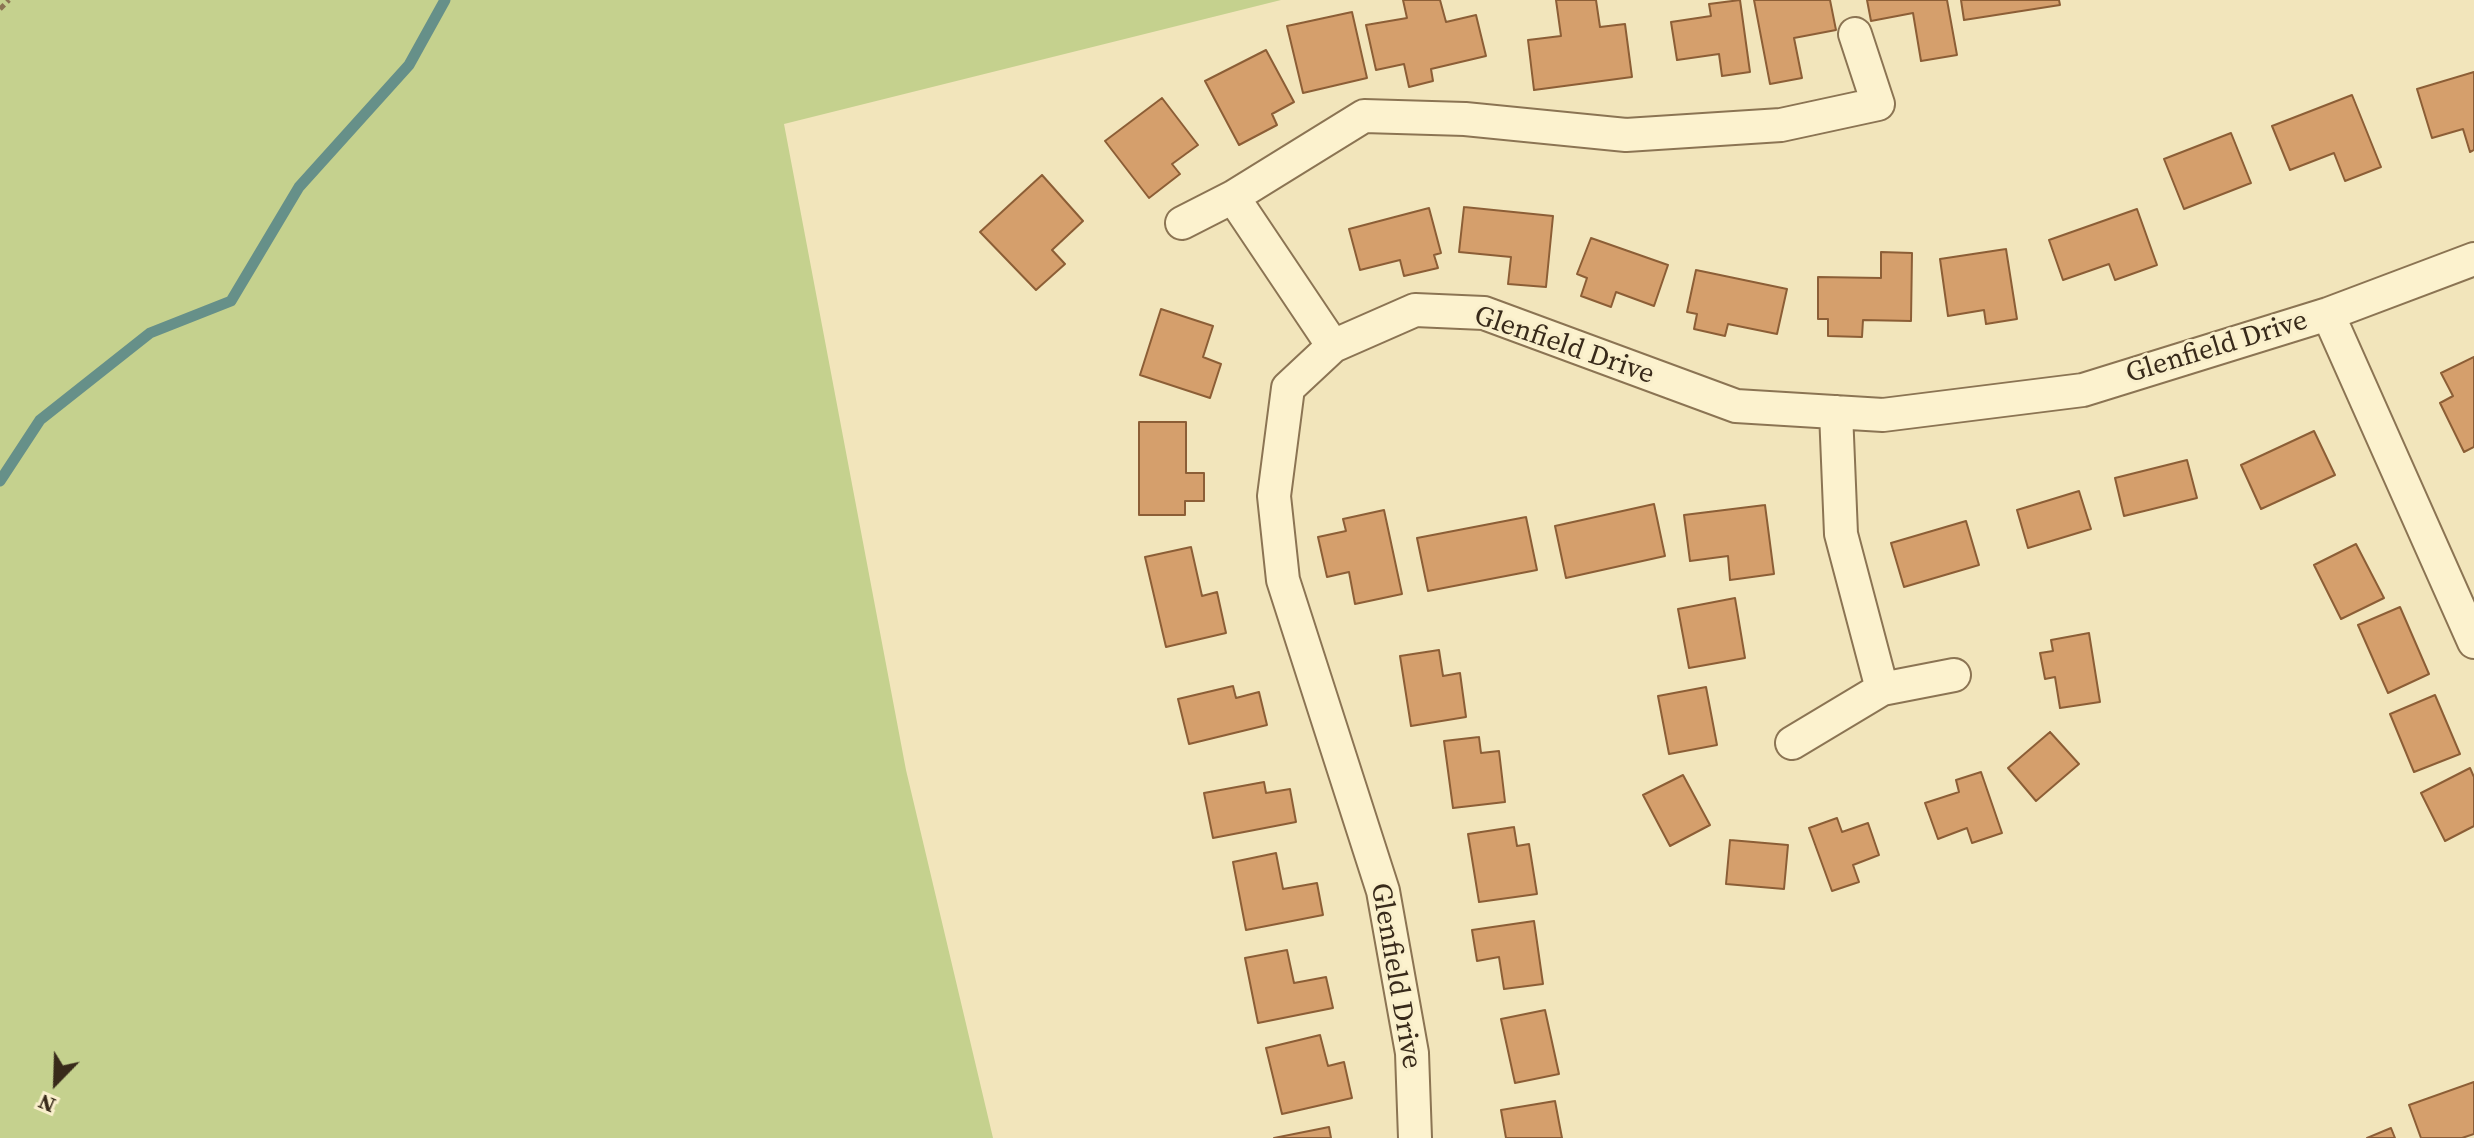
<!DOCTYPE html>
<style>
body{margin:0}
#map{position:relative;width:2474px;height:1138px;overflow:hidden;background:#f2e5bb;font-family:"Source Serif 4",serif}
canvas{display:block}
.north{position:absolute;left:16px;top:1042px;width:80px;height:80px;-webkit-text-stroke:6px #f9efcb;paint-order:stroke;rotate:203deg;font-size:22px;font-weight:700;line-height:32px;text-align:center;color:#382a1a}
.north::after{content:'';display:block;margin:auto;width:28px;height:36px;background:#382a1a;clip-path:polygon(50% 0,100% 100%,50% 72%,0 100%)}
</style>
<div id="map">
<canvas width="2474" height="1138"></canvas>
<div class="north">N</div>
</div>
<script>
const context = document.querySelector('canvas').getContext('2d');
context.lineJoin = 'round';
function fill(path, color) { context.fillStyle = color; context.fill(path, 'evenodd'); }
const shape = rows => new Path2D(rows.map(r => 'M' + r).join(''));
function stroke(path, color, width, dash) { context.strokeStyle = color; context.lineWidth = width; context.lineCap = dash ? 'butt' : 'round'; context.setLineDash(dash || []); context.stroke(path); }
function label(font, color, halo, rows, align = 'center') {
  context.font = font + ' "Source Serif 4",serif'; context.lineWidth = 6; context.setLineDash([]); context.textBaseline = 'middle'; context.strokeStyle = halo; context.fillStyle = color; for (const [text, x, y, turn = 0] of rows) {
    context.save(); context.translate(x, y); context.rotate((+turn || 0) * Math.PI / 180); context.textAlign = isNaN(turn) ? turn : align; if (halo) context.strokeText(text, 0, 0); context.fillText(text, 0, 0); context.restore();
  }
}
fill(shape([
 [0,0,1281,0,784,124,906,770,993,1138,0,1138]
]), '#c5d18e');
stroke(shape([
 [0,481,40,420,150,333,231,301,299,187,409,65,445,0]
]), '#669089', 11);
const building = shape([
 [1403,0,1440,0,1446,22,1476,15,1486,56,1431,69,1433,81,1409,87,1404,64,1376,70,1366,25,1407,18,1403,0],
 [1556,0,1596,0,1600,27,1625,24,1632,77,1534,90,1528,40,1561,36,1556,0],
 [1740,0,1750,72,1722,76,1719,54,1677,60,1671,22,1711,16,1709,4,1740,0],
 [1754,0,1830,0,1836,30,1794,38,1802,78,1770,84,1754,0],
 [1867,0,1947,0,1957,55,1921,61,1913,13,1871,21,1867,0],
 [1961,0,2059,0,2060,5,1964,20,1961,0],
 [1352,12,1367,78,1303,93,1287,26,1352,12],
 [1266,50,1294,102,1272,114,1277,125,1239,145,1205,81,1266,50],
 [2474,72,2474,150,2470,152,2463,129,2432,138,2417,89,2474,72],
 [2352,95,2381,167,2345,181,2334,153,2290,170,2272,126,2352,95],
 [1162,98,1198,145,1172,164,1180,174,1149,198,1105,141,1162,98],
 [2231,133,2251,183,2184,209,2164,159,2231,133],
 [1042,175,1083,221,1052,250,1065,264,1036,290,980,232,1042,175],
 [1464,207,1553,216,1546,287,1508,284,1511,257,1459,252,1464,207],
 [1429,208,1441,253,1434,255,1438,268,1404,276,1400,260,1360,270,1349,229,1429,208],
 [2137,209,2157,265,2115,280,2109,264,2063,280,2049,240,2137,209],
 [1591,238,1668,265,1654,306,1616,292,1611,307,1581,296,1587,278,1577,274,1591,238],
 [2006,249,2017,319,1986,324,1984,310,1948,316,1940,259,2006,249],
 [1881,252,1912,253,1911,321,1863,320,1862,337,1828,336,1828,319,1818,319,1818,277,1881,278,1881,252],
 [1696,270,1787,289,1777,334,1728,324,1725,336,1694,329,1697,314,1687,312,1696,270],
 [1161,309,1213,326,1203,357,1221,364,1210,398,1140,375,1161,309],
 [2474,357,2474,447,2464,452,2440,403,2453,396,2441,373,2474,357],
 [1139,422,1186,422,1186,473,1204,473,1204,501,1185,501,1185,515,1139,515,1139,422],
 [2314,431,2335,475,2261,509,2241,465,2314,431],
 [2187,460,2197,498,2124,516,2115,478,2187,460],
 [2079,491,2091,529,2028,548,2017,510,2079,491],
 [1654,504,1665,556,1566,578,1555,526,1654,504],
 [1765,505,1774,574,1730,580,1728,556,1690,561,1684,515,1765,505],
 [1384,510,1402,594,1355,604,1349,572,1327,577,1318,537,1346,531,1343,519,1384,510],
 [1526,517,1537,570,1428,591,1417,538,1526,517],
 [1966,521,1979,565,1904,587,1891,543,1966,521],
 [2356,544,2384,598,2341,619,2314,565,2356,544],
 [1191,547,1202,596,1217,592,1226,633,1166,647,1145,557,1191,547],
 [1735,598,1745,658,1689,668,1678,609,1735,598],
 [2400,607,2429,674,2388,693,2358,625,2400,607],
 [2089,633,2100,702,2060,708,2055,677,2045,679,2040,653,2053,651,2051,640,2089,633],
 [1439,650,1443,676,1460,673,1466,717,1411,726,1400,656,1439,650],
 [1233,686,1236,698,1259,692,1267,725,1189,744,1178,699,1233,686],
 [1706,687,1717,745,1669,754,1658,696,1706,687],
 [2435,695,2460,754,2414,772,2390,714,2435,695],
 [2050,732,2079,764,2036,801,2008,768,2050,732],
 [1479,737,1481,753,1499,751,1505,802,1453,808,1444,741,1479,737],
 [2470,768,2474,777,2474,826,2445,841,2421,793,2470,768],
 [1981,772,2002,833,1972,843,1967,828,1938,839,1925,803,1959,792,1956,780,1981,772],
 [1683,775,1710,825,1670,846,1643,795,1683,775],
 [1264,782,1266,793,1290,789,1296,822,1213,838,1204,793,1264,782],
 [1837,818,1842,832,1868,823,1879,855,1853,865,1859,882,1832,891,1809,828,1837,818],
 [1514,827,1517,846,1529,844,1537,894,1479,902,1468,834,1514,827],
 [1730,840,1788,845,1784,889,1726,884,1730,840],
 [1276,853,1283,889,1317,883,1323,915,1246,930,1233,862,1276,853],
 [1534,921,1543,984,1504,989,1499,957,1477,961,1472,930,1534,921],
 [1287,950,1294,983,1326,977,1333,1008,1258,1023,1245,958,1287,950],
 [1545,1010,1559,1074,1515,1083,1501,1019,1545,1010],
 [1320,1035,1328,1066,1344,1062,1352,1098,1282,1114,1266,1048,1320,1035],
 [2474,1082,2474,1134,2462,1138,2421,1138,2409,1105,2474,1082],
 [1555,1101,1562,1138,1506,1138,1501,1110,1555,1101],
 [1329,1127,1331,1138,1274,1138,1329,1127],
 [2391,1128,2395,1138,2367,1138,2391,1128]
]);
fill(building, '#d59f6c');
stroke(building, '#8c5e36', 2);
const minor = shape([
 [1233,197,1333,346],
 [1182,223,1233,197,1364,116,1465,119,1626,135,1781,125,1878,104,1855,34],
 [2328,314,2474,642],
 [1836,412,1841,534,1882,689],
 [1792,743,1882,689,1954,675],
 [1415,1138,1412,1053,1383,891,1283,580,1274,496,1288,388,1333,346,1415,310,1484,313,1736,406,1883,415,2083,390,2328,314,2474,259]
]);
stroke(minor, '#8b7453', 36);
stroke(shape([
 [0,9,9,0]
]), '#8b7453', 5, [6, 4]);
stroke(minor, '#fcf2ce', 32);
label('28px', '#382a1a', '#f9efcb', [
 ["Glenfield Drive",1564,346,19],
 ["Glenfield Drive",2217,348,-17],
 ["Glenfield Drive",1395,976,80]
]);
</script>
